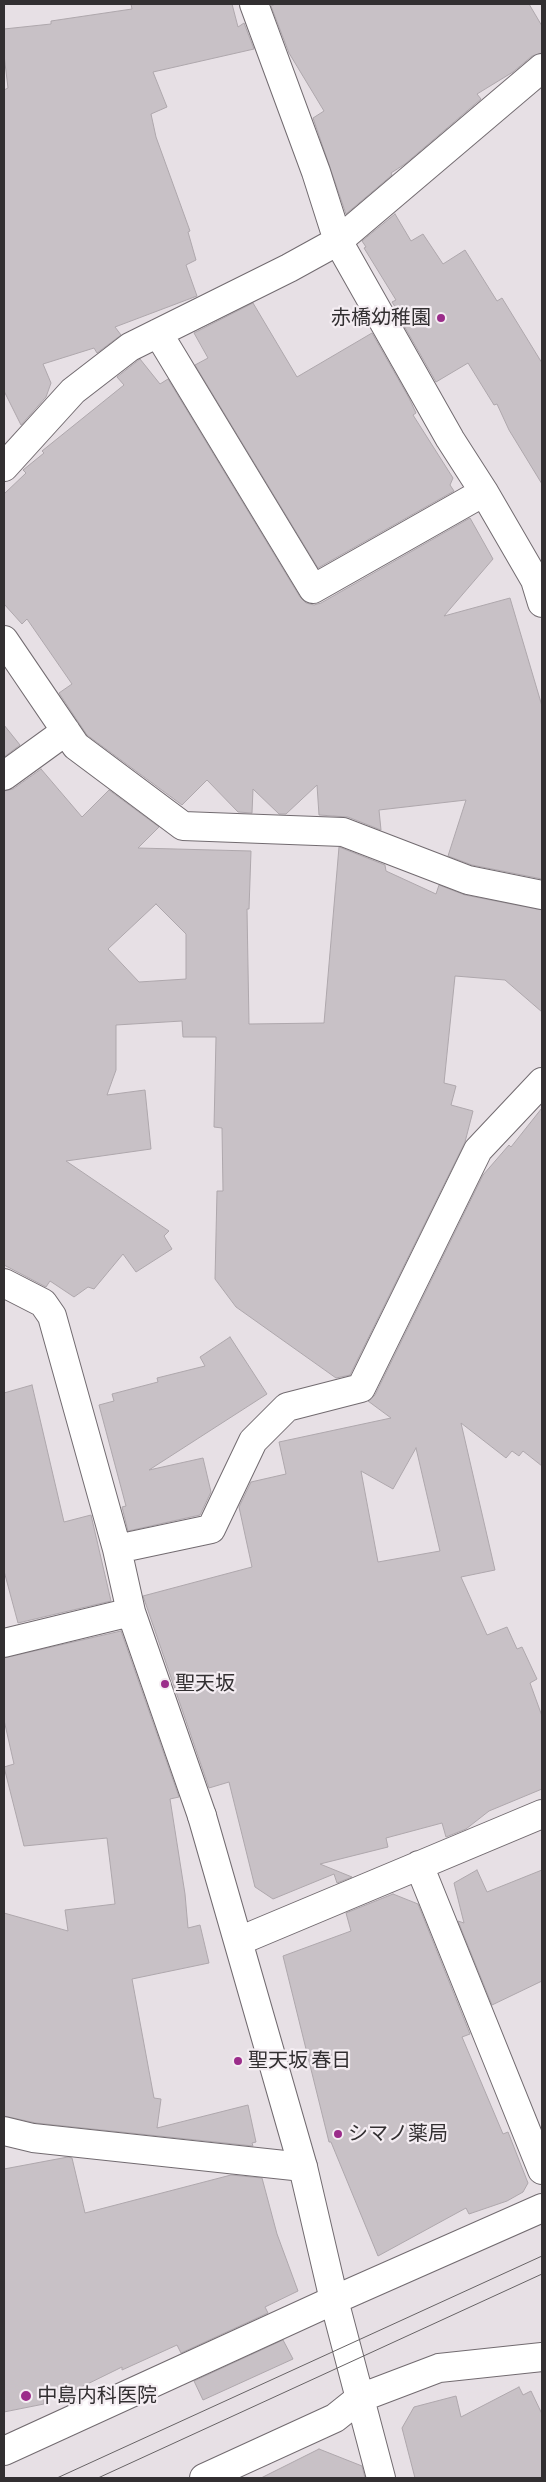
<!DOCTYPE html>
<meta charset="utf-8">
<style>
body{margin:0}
#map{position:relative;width:546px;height:2482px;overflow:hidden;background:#e7e0e5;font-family:"Alegreya Sans",sans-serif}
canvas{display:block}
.frame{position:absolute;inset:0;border:5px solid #322f31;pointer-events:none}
</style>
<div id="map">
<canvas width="546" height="2482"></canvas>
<div class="frame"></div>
</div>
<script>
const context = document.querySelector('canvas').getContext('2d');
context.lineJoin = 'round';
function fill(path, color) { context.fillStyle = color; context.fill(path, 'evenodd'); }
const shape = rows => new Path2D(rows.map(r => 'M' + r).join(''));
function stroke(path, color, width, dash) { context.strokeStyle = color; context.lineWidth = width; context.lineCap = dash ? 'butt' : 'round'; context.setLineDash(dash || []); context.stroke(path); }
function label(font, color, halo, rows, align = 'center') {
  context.font = font + ' "Alegreya Sans","Noto Sans JP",sans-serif'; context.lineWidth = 4.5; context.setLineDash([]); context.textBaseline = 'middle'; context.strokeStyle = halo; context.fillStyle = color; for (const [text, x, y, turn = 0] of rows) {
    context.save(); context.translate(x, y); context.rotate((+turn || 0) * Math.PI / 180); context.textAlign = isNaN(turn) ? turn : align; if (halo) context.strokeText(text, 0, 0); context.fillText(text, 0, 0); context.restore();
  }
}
const building = shape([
 [131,4,232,4,238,27,244,23,254,49,153,72,167,107,151,114,156,137,190,231,188,232,196,260,186,265,197,296,115,327,121,335,97,353,94,348,43,364,51,383,46,397,21,425,4,391,4,90,8,88,4,55,4,29,51,24,51,21,132,9,131,4],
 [275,4,529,4,542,26,542,53,532,56,513,72,477,94,481,99,405,164,391,173,392,175,346,214,313,118,324,111,289,53,271,6,275,4],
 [395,214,411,241,423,234,443,264,465,250,497,301,502,298,542,363,542,484,509,430,497,404,494,405,468,363,436,382,399,317,401,316,392,302,396,300,364,248,366,247,362,241,395,214],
 [253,303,297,377,372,333,409,398,416,413,413,415,453,478,450,485,454,491,318,568,195,365,208,358,194,333,253,303],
 [140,359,160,384,168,379,300,597,306,603,314,605,321,603,470,518,493,559,444,616,510,598,542,706,542,879,472,865,448,856,466,800,379,810,381,830,348,817,319,815,317,785,286,814,279,814,253,789,252,813,238,812,207,780,182,805,87,735,59,693,72,684,27,619,22,624,4,604,4,494,26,473,23,470,44,453,42,451,124,385,117,377,140,359],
 [4,725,20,745,4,757,4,725],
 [41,769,82,817,109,790,159,827,138,848,251,851,249,909,247,909,249,1024,324,1023,339,847,385,865,386,871,436,894,439,885,465,895,542,910,542,1012,505,980,455,976,444,1083,456,1086,451,1105,473,1111,465,1142,350,1375,336,1378,236,1307,215,1279,217,1191,223,1191,222,1128,214,1127,216,1037,183,1037,182,1021,116,1025,116,1070,107,1095,145,1090,151,1149,66,1161,169,1231,164,1236,172,1249,136,1272,123,1254,94,1289,88,1287,74,1297,50,1281,46,1287,4,1265,4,791,13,789,41,769],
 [156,904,186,934,186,979,139,982,108,949,156,904],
 [542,1108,542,1466,523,1451,519,1456,512,1451,506,1458,461,1423,495,1570,461,1577,487,1635,507,1627,517,1649,522,1647,537,1679,530,1683,542,1716,542,1789,489,1811,466,1829,446,1837,442,1823,386,1838,388,1847,320,1864,352,1877,337,1883,334,1874,273,1899,255,1887,229,1782,209,1788,143,1596,252,1567,239,1507,251,1482,286,1474,279,1442,391,1418,368,1401,375,1395,483,1175,509,1145,511,1147,542,1108],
 [416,1448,440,1551,378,1562,361,1471,393,1489,416,1448],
 [230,1337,267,1394,149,1470,203,1458,211,1492,200,1515,128,1531,122,1507,126,1506,99,1405,114,1401,112,1394,158,1382,157,1378,205,1366,200,1357,230,1337],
 [32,1385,64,1522,91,1515,111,1601,18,1623,4,1571,4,1393,32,1385],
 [121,1631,179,1797,170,1799,185,1894,188,1928,200,1925,209,1963,132,1979,154,2098,161,2099,157,2128,248,2105,256,2142,252,2143,253,2146,36,2123,4,2116,4,1913,68,1931,65,1910,115,1904,107,1838,24,1846,4,1767,14,1764,4,1720,4,1658,121,1631],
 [477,1870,487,1892,542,1870,542,1981,492,2005,458,1921,464,1923,454,1883,477,1870],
 [393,1894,418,1904,470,2034,462,2037,503,2134,508,2132,528,2183,523,2192,507,2201,469,2214,466,2208,378,2256,331,2142,329,2142,283,1956,351,1931,346,1913,393,1894],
 [68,2157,72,2158,85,2213,231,2175,262,2178,277,2234,298,2291,265,2307,268,2313,181,2353,177,2345,122,2370,122,2367,65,2395,44,2399,44,2404,4,2412,4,2169,68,2157],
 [283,2340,293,2359,203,2400,194,2381,283,2340],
 [519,2387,523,2395,531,2391,542,2414,542,2478,415,2478,402,2428,414,2407,456,2396,461,2417,519,2387],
 [319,2449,362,2466,365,2478,261,2478,319,2449]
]);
fill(building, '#c8c1c6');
stroke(building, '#aea7ac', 1);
const street = shape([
 [254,4,316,172,338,241,450,439,484,492,535,580,542,603],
 [158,333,313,589,484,492],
 [4,467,73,391,130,347,289,268,338,241,542,68],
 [4,640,76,746,183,826,343,832,468,880,542,895],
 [4,776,66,731],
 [4,1283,43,1303,52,1316,117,1549,131,1612,202,1816],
 [117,1549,211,1529,253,1441,287,1407,361,1388,478,1150,542,1082],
 [4,1643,131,1612],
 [419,1865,542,2170],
 [239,1941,542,1814],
 [4,2131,33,2138,303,2167],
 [4,2451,334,2300],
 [204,2478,335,2418,360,2398]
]);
const secondary = shape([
 [202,1816,303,2167,334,2300,381,2478],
 [334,2300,542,2208],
 [360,2398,439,2368,542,2357]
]);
stroke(street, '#726b70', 30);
stroke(secondary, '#726b70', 30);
stroke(street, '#fff', 28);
stroke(secondary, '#fff', 28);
stroke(shape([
 [57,2478,542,2256],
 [98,2478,542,2274]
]), '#676365', 1);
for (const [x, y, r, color] of [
 [441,318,5,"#9b2c8a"],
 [165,1684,5,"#9b2c8a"],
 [238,2061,5,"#9b2c8a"],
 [338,2134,5,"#9b2c8a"],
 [26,2396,6,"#9b2c8a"]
]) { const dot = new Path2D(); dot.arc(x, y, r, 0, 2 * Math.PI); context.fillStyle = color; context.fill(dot); stroke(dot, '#f4edf2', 2); }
label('20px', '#322f31', '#f4edf2', [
 ["赤橋幼稚園",431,318,"right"],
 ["聖天坂",175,1684],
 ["聖天坂 春日",248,2061],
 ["シマノ薬局",348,2134],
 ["中島内科医院",37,2396]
], 'left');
</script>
